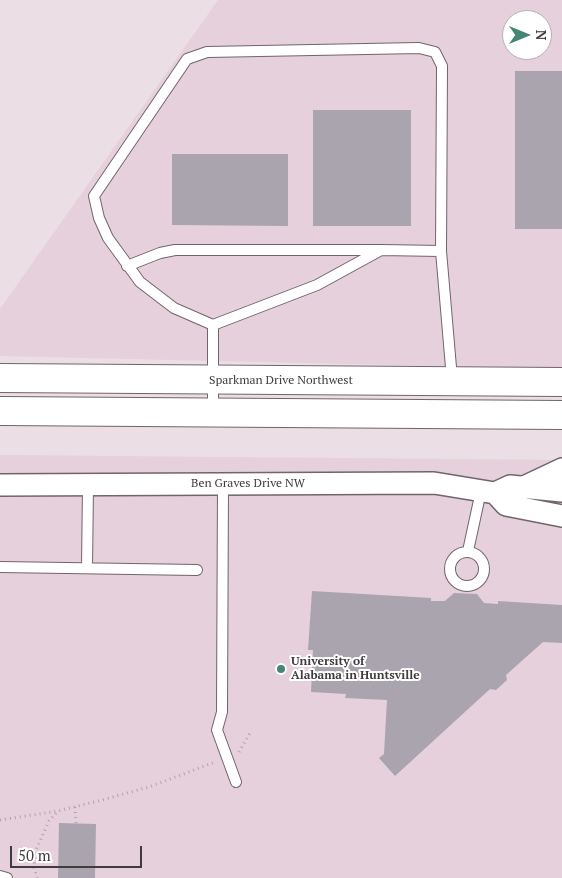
<!DOCTYPE html>
<style>
body{margin:0}
#map{position:relative;width:562px;height:878px;overflow:hidden;background:#ebdee5;font-family:"PT Serif",serif}
canvas{display:block}
.north{position:absolute;left:502px;top:10px;width:50px;height:50px;box-sizing:border-box;background:#fff;border:1px solid #b3b1b1;border-radius:50%;rotate:90deg;font-size:14px;font-weight:700;line-height:20px;text-align:center;color:#403b3d}
.north::after{content:'';display:block;margin:auto;width:18px;height:22px;background:#448575;clip-path:polygon(50% 0,100% 100%,50% 72%,0 100%)}
.scale{position:absolute;left:10px;top:846px;width:132px;height:22px;box-sizing:border-box;border:2px solid #403b3d;border-top:0;padding-left:6px;font-size:15px;line-height:18px;white-space:nowrap;color:#403b3d;-webkit-text-stroke:4px #fff;paint-order:stroke}
</style>
<div id="map">
<canvas width="562" height="878"></canvas>
<div class="north">N</div>
<div class="scale">50 m</div>
</div>
<script>
const context = document.querySelector('canvas').getContext('2d');
context.lineJoin = 'round';
function fill(path, color) { context.fillStyle = color; context.fill(path, 'evenodd'); }
const shape = rows => new Path2D(rows.map(r => 'M' + r).join(''));
function stroke(path, color, width, dash) { context.strokeStyle = color; context.lineWidth = width; context.lineCap = dash ? 'butt' : 'round'; context.setLineDash(dash || []); context.stroke(path); }
function label(font, color, halo, rows, align = 'center') {
  context.font = font + ' "PT Serif",serif'; context.lineWidth = 4; context.setLineDash([]); context.textBaseline = 'middle'; context.strokeStyle = halo; context.fillStyle = color; for (const [text, x, y, turn = 0] of rows) {
    context.save(); context.translate(x, y); context.rotate((+turn || 0) * Math.PI / 180); context.textAlign = isNaN(turn) ? turn : align; if (halo) context.strokeText(text, 0, 0); context.fillText(text, 0, 0); context.restore();
  }
}
fill(shape([
 [218,0,562,0,562,369,0,356,0,309],
 [512,20,542,20,542,50,512,50],
 [0,455,562,460,562,878,0,878]
]), '#e5d0db');
fill(shape([
 [515,71,562,71,562,229,515,229],
 [313,110,411,110,411,226,313,226],
 [172,154,288,154,288,226,172,225],
 [312,591,431,598,431,601,445,601,454,593,477,594,484,603,498,604,498,601,562,605,562,643,543,642,506,675,507,680,496,690,490,689,395,776,379,758,384,754,387,700,345,698,346,694,311,692,313,650,308,650],
 [59,823,96,824,95,878,58,878]
]), '#aaa4af');
const lane = shape([
 [127,266,160,253,175,250,381,250],
 [213,325,317,285,381,250,441,251],
 [213,412,213,325,174,308,140,282,108,238,99,218,94,196,187,59,207,52,419,48,435,52,442,66,441,251,452,379],
 [223,484,222,712,217,730,236,782],
 [468,551,481,491],
 '450 569a17 17 0 1 1 34 0a17 17 0 1 1-34 0Z',
 [0,567,197,570],
 [87,568,88,485],
 [0,876,7,878]
]);
const street = shape([
 [0,485,434,483,495,493,510,486,562,491],
 [526,486,562,469],
 [495,493,506,505,562,516]
]);
const secondary = shape([
 [0,378,562,382],
 [0,411,562,415]
]);
stroke(lane, '#71656b', 12);
stroke(street, '#71656b', 24);
stroke(secondary, '#71656b', 30);
stroke(shape([
 [239,752,250,733],
 [75,807,76,823],
 [0,820,58,811,102,800,149,787,215,762],
 [37,878,34,867,35,852,49,821,58,811]
]), '#afa5aa', 3, [1, 4]);
stroke(lane, '#fff', 10);
stroke(street, '#fff', 21);
stroke(secondary, '#fff', 28);
for (const [x, y, r, color] of [
 [281,669,5,"#448575"]
]) { const dot = new Path2D(); dot.arc(x, y, r, 0, 2 * Math.PI); context.fillStyle = color; context.fill(dot); stroke(dot, '#fff', 2); }
label('12px', '#403b3d', '#fff', [
 ["Sparkman Drive Northwest",281,381],
 ["Ben Graves Drive NW",248,484]
]);
label('bold 12px', '#403b3d', '#fff', [
 ["University of",291,662],
 ["Alabama in Huntsville",291,676]
], 'left');
</script>
